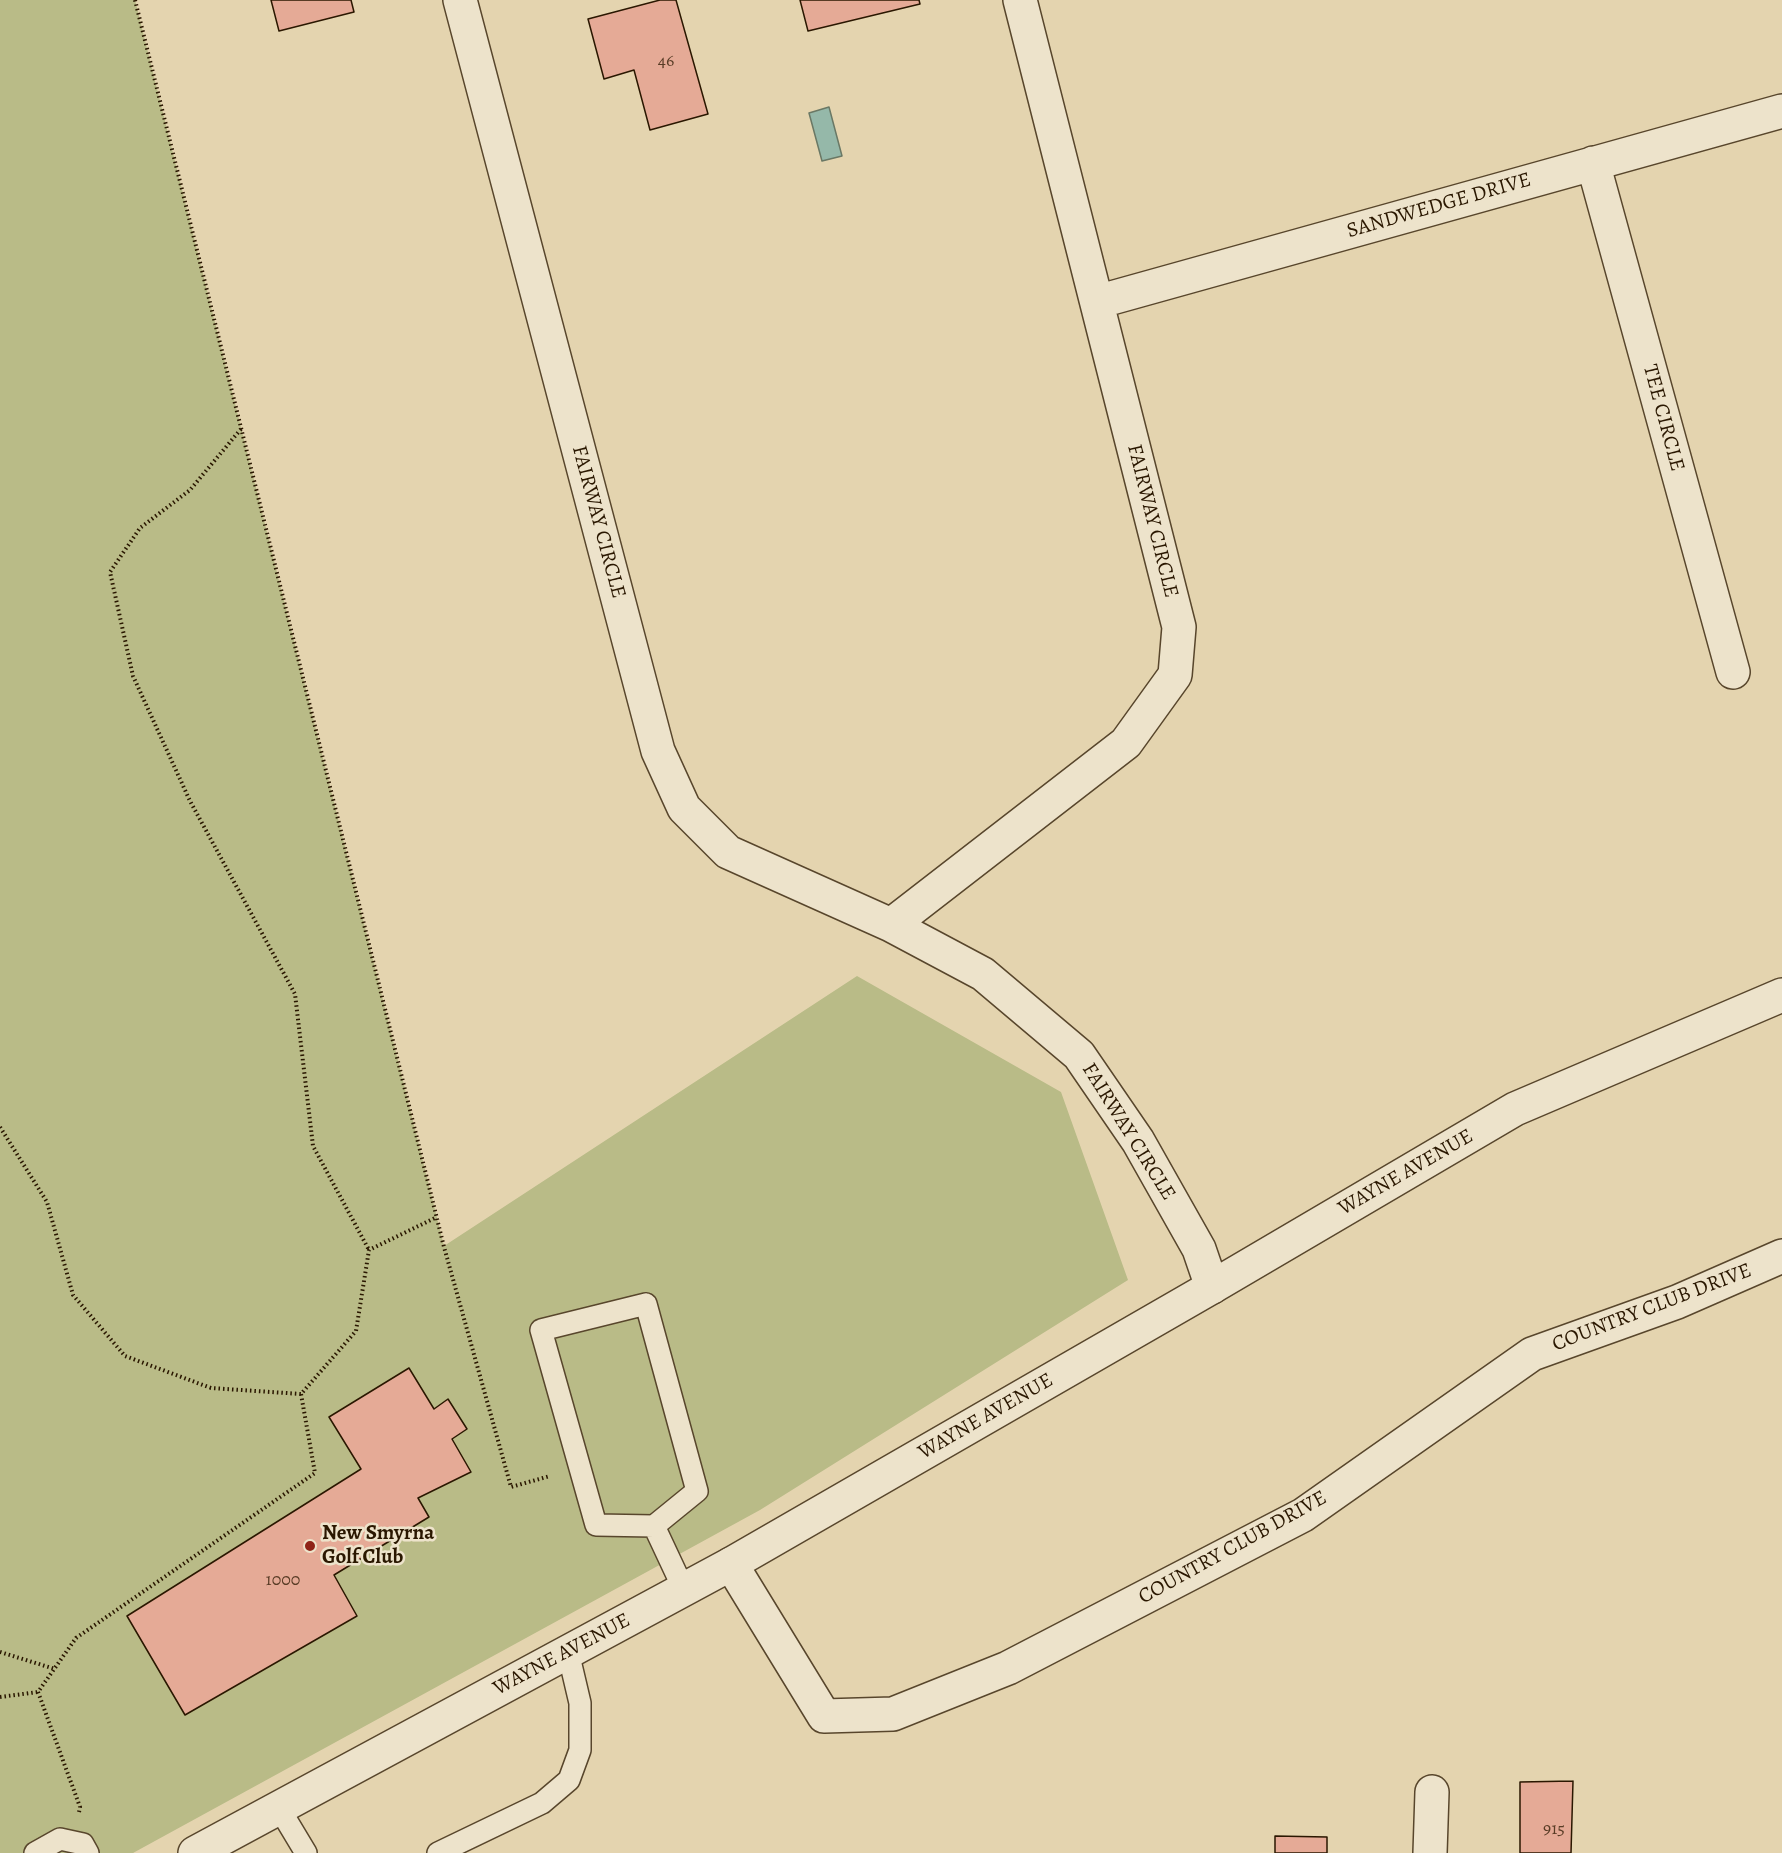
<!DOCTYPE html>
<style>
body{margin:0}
canvas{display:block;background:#e4d4af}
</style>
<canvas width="1782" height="1853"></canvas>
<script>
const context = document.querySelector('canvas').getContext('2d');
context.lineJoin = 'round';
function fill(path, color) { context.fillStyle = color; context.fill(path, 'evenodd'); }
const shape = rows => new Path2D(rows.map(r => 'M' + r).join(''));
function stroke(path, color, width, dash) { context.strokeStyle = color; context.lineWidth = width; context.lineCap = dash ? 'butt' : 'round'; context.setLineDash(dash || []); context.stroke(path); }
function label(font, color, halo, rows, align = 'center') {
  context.font = font + ' Alegreya,serif'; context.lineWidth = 5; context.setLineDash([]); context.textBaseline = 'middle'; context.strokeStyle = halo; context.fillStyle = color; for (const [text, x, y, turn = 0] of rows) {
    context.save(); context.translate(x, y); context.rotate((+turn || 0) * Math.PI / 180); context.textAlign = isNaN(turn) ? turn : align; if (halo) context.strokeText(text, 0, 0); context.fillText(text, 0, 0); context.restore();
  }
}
fill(shape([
 [0,0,135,0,444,1246,857,976,1061,1092,1128,1280,760,1510,133,1853,0,1853]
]), '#b9bb87');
const water = shape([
 [829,107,842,156,822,161,809,113,829,107]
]);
fill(water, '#95b8a9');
stroke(water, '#6a7865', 1.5);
const building = shape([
 [271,0,351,0,354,12,279,31,271,0],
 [660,0,676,0,708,114,650,130,634,70,604,79,588,19,660,0],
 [800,0,919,0,920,4,808,31,800,0],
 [409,1368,434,1409,448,1399,467,1429,452,1439,471,1472,418,1498,429,1517,334,1575,357,1616,185,1715,127,1616,361,1469,329,1417,409,1368],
 [1573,1781,1571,1853,1520,1853,1520,1782,1573,1781],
 [1275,1836,1327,1837,1327,1853,1275,1853,1275,1836]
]);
fill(building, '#e5aa96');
stroke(building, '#2a1700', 1.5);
const service = shape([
 [646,1304,697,1491,654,1526,596,1525,541,1330,646,1304],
 [654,1526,684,1590],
 [279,1808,306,1853],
 [35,1853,60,1839,83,1844,88,1853],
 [438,1853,542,1803,569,1780,580,1750,580,1703,568,1652]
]);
const minor = shape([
 [460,0,658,751,684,808,728,852,891,925,983,974,1079,1055,1138,1141,1199,1249,1212,1287],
 [1593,163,1733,672],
 [1097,302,1782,111],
 [891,925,1126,743,1175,675,1179,627,1020,0],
 [731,1564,824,1716,893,1714,1008,1668,1303,1515,1532,1354,1677,1302,1782,1256],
 [1430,1853,1432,1792]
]);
const tertiary = shape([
 [195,1853,731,1564,1212,1287,1515,1109,1782,995]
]);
stroke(service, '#58462c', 24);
stroke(minor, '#58462c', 36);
stroke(tertiary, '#58462c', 36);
stroke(shape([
 [135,0,444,1247,511,1487,550,1476],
 [241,429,190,490,140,528,110,572,133,676,190,801,295,994,313,1146,369,1250],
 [0,1127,47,1202,73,1295,125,1356,211,1388,301,1394],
 [0,1652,55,1669],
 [0,1697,38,1692],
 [79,1812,80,1807,38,1692,76,1638,315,1473,301,1394,356,1331,369,1250,437,1217]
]), '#2a1700', 4, [1.5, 3]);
stroke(service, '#ede3cb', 21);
stroke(minor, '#ede3cb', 33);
stroke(tertiary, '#ede3cb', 33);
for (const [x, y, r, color] of [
 [310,1546,6,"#8f2418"]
]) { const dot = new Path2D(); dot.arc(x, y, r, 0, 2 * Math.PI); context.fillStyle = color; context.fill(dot); stroke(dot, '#ede3cb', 2); }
label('18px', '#593c26', null, [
 ["46",666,62],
 ["1000",283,1581],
 ["915",1554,1830]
]);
label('21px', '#2a1700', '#ede3cb', [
 ["SANDWEDGE DRIVE",1439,206,-16],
 ["TEE CIRCLE",1663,418,75],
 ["FAIRWAY CIRCLE",1152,521,76],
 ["FAIRWAY CIRCLE",598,522,75],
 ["FAIRWAY CIRCLE",1128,1132,58],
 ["WAYNE AVENUE",1406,1173,-30],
 ["COUNTRY CLUB DRIVE",1652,1308,-21],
 ["WAYNE AVENUE",986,1417,-30],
 ["COUNTRY CLUB DRIVE",1233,1548,-29],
 ["WAYNE AVENUE",562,1655,-28]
]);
label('bold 21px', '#2a1700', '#ede3cb', [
 ["New Smyrna",322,1534],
 ["Golf Club",322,1558]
], 'left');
</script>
